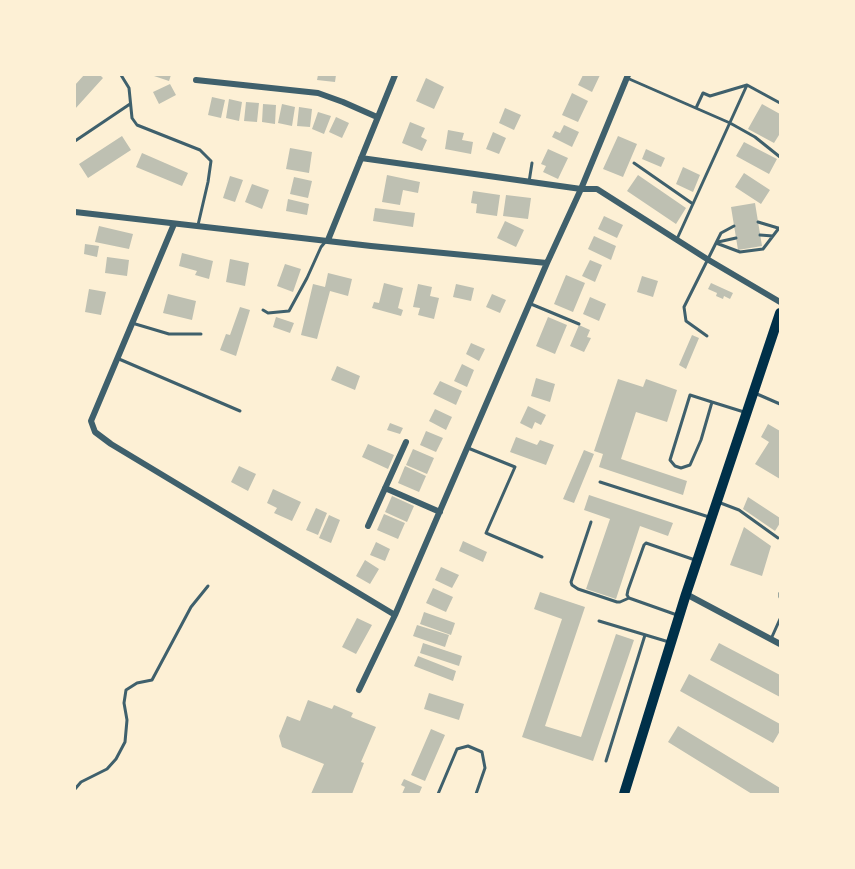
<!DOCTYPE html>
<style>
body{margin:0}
#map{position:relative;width:855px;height:869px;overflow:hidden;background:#fdf0d5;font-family:Jost,sans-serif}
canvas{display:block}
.frame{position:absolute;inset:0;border:76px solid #fdf0d5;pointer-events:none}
</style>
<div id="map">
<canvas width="855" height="869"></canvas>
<div class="frame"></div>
</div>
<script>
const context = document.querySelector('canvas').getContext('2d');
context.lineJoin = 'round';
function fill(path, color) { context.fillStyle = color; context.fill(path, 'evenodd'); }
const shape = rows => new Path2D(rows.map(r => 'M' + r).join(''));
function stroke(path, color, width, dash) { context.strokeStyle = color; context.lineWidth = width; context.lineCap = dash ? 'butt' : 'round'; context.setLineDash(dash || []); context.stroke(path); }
fill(shape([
 [84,75,100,75,103,78,75,109,75,85],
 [151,75,171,75,169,81],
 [318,75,336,75,335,82,317,80],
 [583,75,600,75,592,92,578,85],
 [426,78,444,87,434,109,416,101],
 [170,84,176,95,159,104,153,92],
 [572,93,588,101,578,122,562,115],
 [212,97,225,100,221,118,208,115],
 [229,99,242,102,239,121,226,118],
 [246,102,259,103,257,122,244,121],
 [263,104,276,105,275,124,262,122],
 [282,104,295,107,292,126,278,123],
 [762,104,780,114,780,136,779,135,774,143,748,129],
 [299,107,312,109,310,127,297,126],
 [505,108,521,115,514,130,499,123],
 [318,112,331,116,324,134,312,129],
 [336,117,349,123,342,138,329,132],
 [410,122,425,128,421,137,427,140,422,151,402,143],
 [564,125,579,132,572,147,552,137,555,131,560,133],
 [448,130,464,133,462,140,473,142,471,154,445,149],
 [493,132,506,138,499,154,486,149],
 [122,136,131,150,88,178,79,164],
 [618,136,637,144,623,177,603,169],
 [744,142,777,159,769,174,736,156],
 [290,148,312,152,309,173,286,169],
 [548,149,568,158,558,179,543,172,546,166,541,164],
 [646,149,665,158,661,167,642,159],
 [142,153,188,173,182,186,136,167],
 [683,167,700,175,693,192,676,184],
 [744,173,770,190,761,204,735,187],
 [387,175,420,182,418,193,403,190,400,205,382,202],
 [638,175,686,208,676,224,627,191],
 [230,176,243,180,235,202,223,198],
 [294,177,312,181,308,198,290,194],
 [252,184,269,190,262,209,245,202],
 [473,191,500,195,497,216,476,213,477,204,471,203],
 [506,195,531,198,528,219,503,216],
 [288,199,309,204,307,215,286,211],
 [755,203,762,246,738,250,731,207],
 [375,208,415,213,413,227,373,221],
 [604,216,623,225,617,238,598,229],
 [505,221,524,230,516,247,497,238],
 [99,226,133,234,129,249,95,242],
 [594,236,616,246,611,260,588,249],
 [85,244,99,246,97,257,84,254],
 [182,253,213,261,209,279,195,275,197,271,179,266],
 [107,257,129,260,127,276,105,273],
 [230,259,249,263,245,286,226,282],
 [590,260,602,265,595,282,582,276],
 [285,264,301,269,293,292,277,286],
 [328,273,352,279,348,296,330,291,317,339,301,335,313,284,325,287],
 [566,275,585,283,573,312,554,304],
 [642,276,658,281,653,297,637,292],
 [384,283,403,288,398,308,403,310,401,316,372,308,374,302,379,303],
 [711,283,733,293,730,299,724,296,723,299,716,296,717,293,708,289],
 [418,284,432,287,430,296,439,298,434,319,418,315,420,308,413,307],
 [456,284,474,288,471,301,453,297],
 [89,289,106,292,101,315,85,312],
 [168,294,196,301,192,320,163,313],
 [492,294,506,300,500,313,486,307],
 [590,297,606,304,599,321,583,314],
 [240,307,250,310,236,356,220,350,226,334,230,335],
 [276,317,294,323,290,333,273,327],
 [548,317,567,325,555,354,536,346],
 [579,325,590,330,587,337,591,338,584,352,570,346],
 [692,335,699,338,686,369,679,365],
 [471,343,485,349,479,361,466,354],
 [462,364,474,370,467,387,454,381],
 [337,366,360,376,355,390,331,380],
 [536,378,555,384,550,402,531,396],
 [618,379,643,387,646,379,677,390,667,422,636,412,621,459,687,481,683,495,599,467,603,454,594,451],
 [440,381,462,391,456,405,433,394],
 [528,406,546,415,541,425,535,422,532,429,520,423],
 [435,409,452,417,446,430,429,421],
 [390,423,403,428,400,434,387,430],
 [768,424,780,431,780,479,755,464,769,442,761,437],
 [426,431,443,438,436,452,420,445],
 [516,437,537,445,540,440,554,445,546,465,510,452],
 [368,444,394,455,388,469,362,457],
 [413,449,434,458,427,474,406,465],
 [584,450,594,454,574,503,563,499],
 [239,466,256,474,248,491,231,482],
 [405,466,426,476,419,492,398,483],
 [273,489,301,502,292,521,274,513,277,508,267,503],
 [589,495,673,523,668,536,640,526,616,599,586,589,610,519,584,510],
 [392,496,414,506,407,522,385,512],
 [748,497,780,518,780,523,775,531,743,509],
 [316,508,327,513,318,535,306,530],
 [384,514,405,523,398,539,377,530],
 [329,515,340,520,331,543,319,538],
 [744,527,771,546,762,576,730,565],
 [463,541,487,552,483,562,459,551],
 [376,542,390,549,385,561,370,555],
 [365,560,379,569,370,584,356,576],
 [441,567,459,575,452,588,435,580],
 [433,588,453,597,446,612,426,603],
 [540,592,585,607,545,726,581,737,616,634,634,640,593,761,522,737,562,619,534,609],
 [424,612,455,623,451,635,420,624],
 [357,618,372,625,356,654,342,647],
 [417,625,449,635,445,647,413,636],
 [423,643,462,656,459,666,420,653],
 [719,643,780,675,780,697,710,660],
 [418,656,456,671,453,681,414,666],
 [689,674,780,724,780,731,773,743,680,691],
 [429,693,464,704,459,720,424,709],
 [308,700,332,709,334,705,353,713,351,717,376,727,361,762,364,763,352,794,311,794,324,764,282,747,279,736,287,716,300,721],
 [678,726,780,788,780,794,752,794,668,742],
 [431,729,445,735,425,781,411,775],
 [404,779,422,787,419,794,402,794,405,787,401,785]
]), '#bec0b2');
stroke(shape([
 [121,75,129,88,132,118,137,125,200,150,211,161,208,182,198,225],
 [627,78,730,123,755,137,780,157],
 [696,108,703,93,710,96,747,85,780,103],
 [75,141,130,104],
 [634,163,693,204],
 [529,182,532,163],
 [758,222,778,228],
 [760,235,773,236],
 [677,239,747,85],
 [718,242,736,238],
 [716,243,740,252,763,249,779,228],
 [531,304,579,324],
 [263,310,268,313,289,311,307,278,321,247,326,241],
 [132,323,169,334,201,334],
 [707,336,686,321,684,307,721,233,734,226],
 [119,359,240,411],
 [757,394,780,404],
 [690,395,712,402,701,440,690,465,681,468,675,466,670,460,690,395],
 [712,402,744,412],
 [468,448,515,467,486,533,542,557],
 [600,482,709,517],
 [718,502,739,510,778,538],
 [591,522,571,582,572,585,578,589,617,602,620,602,629,598],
 [780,593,780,597],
 [677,615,629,598,627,595,628,590,644,545,646,543,695,560],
 [599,621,669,642],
 [771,639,780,619],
 [606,761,645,635],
 [75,789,81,782,107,769,116,759,125,742,127,720,124,703,126,690,137,683,152,680,191,607,208,586],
 [438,794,457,749,468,746,482,752,485,768,476,794]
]), '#3f606c', 3);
stroke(shape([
 [196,80,318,93,343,102,377,117],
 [361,158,581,189,597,189,707,259,780,302],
 [75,212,371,246,547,263],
 [174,224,91,421,95,432,111,444,395,615],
 [328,240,395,75],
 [385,488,440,512],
 [368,526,406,442],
 [686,594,780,644],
 [359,690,395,615,547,263,581,189,628,75]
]), '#3f606c', 6);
stroke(shape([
 [624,794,686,594,780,313]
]), '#003049', 10);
</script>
